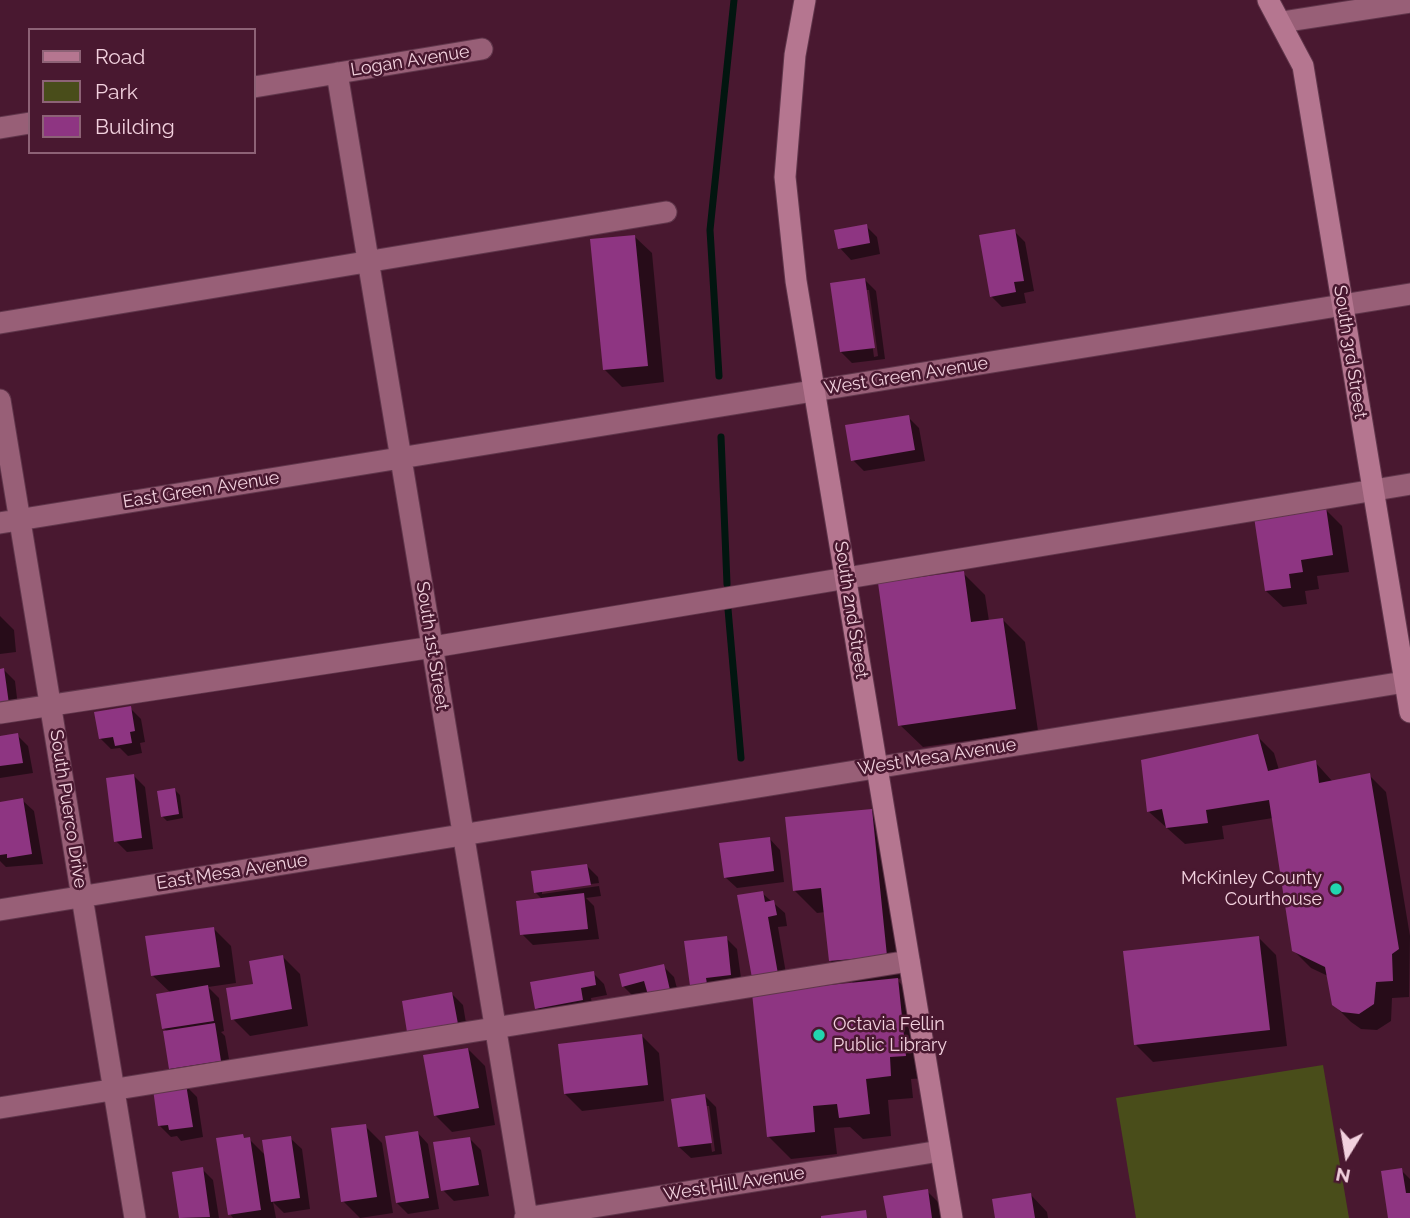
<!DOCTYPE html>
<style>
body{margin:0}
#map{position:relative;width:1410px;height:1218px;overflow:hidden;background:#491830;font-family:Raleway,sans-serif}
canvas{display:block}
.legend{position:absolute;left:28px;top:28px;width:228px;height:126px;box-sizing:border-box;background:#491830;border:2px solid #8d6276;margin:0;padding:9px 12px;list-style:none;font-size:21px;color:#f2d1de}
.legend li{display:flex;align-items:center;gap:14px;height:35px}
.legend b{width:35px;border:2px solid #8d6276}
.north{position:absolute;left:1312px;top:1120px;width:70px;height:70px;-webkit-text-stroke:5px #491830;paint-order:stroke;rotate:191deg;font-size:19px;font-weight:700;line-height:28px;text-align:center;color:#f2d1de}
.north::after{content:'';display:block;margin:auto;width:24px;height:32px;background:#f2d1de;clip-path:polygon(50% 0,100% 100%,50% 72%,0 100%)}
</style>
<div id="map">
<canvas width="1410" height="1218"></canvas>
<ul class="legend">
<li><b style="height:9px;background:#b57690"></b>Road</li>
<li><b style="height:19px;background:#494d1a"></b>Park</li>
<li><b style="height:19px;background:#8e3582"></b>Building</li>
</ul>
<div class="north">N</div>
</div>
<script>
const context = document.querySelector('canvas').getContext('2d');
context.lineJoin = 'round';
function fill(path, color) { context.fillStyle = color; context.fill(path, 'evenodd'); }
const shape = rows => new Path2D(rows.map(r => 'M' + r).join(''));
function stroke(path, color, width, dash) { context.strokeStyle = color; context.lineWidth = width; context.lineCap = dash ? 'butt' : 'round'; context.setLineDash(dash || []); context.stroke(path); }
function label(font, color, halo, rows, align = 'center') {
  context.font = font + ' Raleway,sans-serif'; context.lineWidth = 5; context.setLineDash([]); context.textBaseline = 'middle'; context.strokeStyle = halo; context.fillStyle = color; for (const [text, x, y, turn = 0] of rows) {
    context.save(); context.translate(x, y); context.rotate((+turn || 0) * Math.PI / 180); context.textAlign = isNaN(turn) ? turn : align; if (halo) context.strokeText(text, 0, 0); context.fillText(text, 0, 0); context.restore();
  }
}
fill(shape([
 [1323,1065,1349,1218,1136,1218,1116,1098]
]), '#494d1a');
fill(shape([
 [866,226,877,237,880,254,851,260,840,248],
 [1014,231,1025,242,1034,291,1024,293,1026,303,1002,307,991,296],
 [635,237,652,253,664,382,622,387,605,370],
 [865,280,876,291,885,359,852,363,841,352],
 [865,290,869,290,878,356,874,357],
 [908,417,919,428,925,461,864,471,853,460],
 [1325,509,1342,526,1349,572,1317,576,1319,589,1305,591,1307,604,1283,607,1266,591],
 [963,573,985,595,989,621,1003,620,1025,642,1038,731,923,747,900,725],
 [0,616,14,630,16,652,0,654],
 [4,670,15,681,19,715,0,717,0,671],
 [130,708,141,719,145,742,140,743,142,753,128,756,120,748,111,749,100,738],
 [17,735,28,746,33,773,0,778,0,738],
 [1257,736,1274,753,1279,770,1315,762,1333,782,1369,775,1386,792,1410,936,1409,997,1392,998,1391,1021,1377,1030,1361,1029,1351,1022,1333,1004,1328,976,1311,968,1294,951,1273,818,1222,826,1224,839,1185,844,1149,812],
 [134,776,145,787,153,849,127,852,116,841],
 [175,790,180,795,183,818,167,821,162,816],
 [22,800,34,811,43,864,6,867,0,861,0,804],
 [872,810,894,833,909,978,896,979,920,1003,927,1078,911,1079,913,1098,888,1100,891,1136,863,1139,850,1127,834,1128,837,1154,791,1159,768,1136,855,985,830,960,826,912,817,913,794,890],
 [769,838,780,850,784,882,737,888,725,877],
 [587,866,598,877,599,883,542,890,542,894,599,886,601,896,586,898,594,906,599,939,533,945,522,934,543,900,535,892],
 [762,893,785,913,787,926,778,927,788,985,765,989],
 [214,929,231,946,236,983,208,987,219,998,224,1031,221,1032,225,1036,231,1071,182,1079,170,1068,168,1032,163,1028,171,993,153,976],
 [726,938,737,949,742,985,692,985],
 [1259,938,1276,955,1287,1046,1153,1062,1136,1045],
 [283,957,300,974,308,1026,250,1036,233,1019,255,985],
 [663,966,674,977,680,1000,634,997,623,986],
 [593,973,604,984,607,995,591,998,593,1010,548,1019,537,1008],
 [452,994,463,1005,468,1035,420,1043],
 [642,1036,659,1053,664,1101,582,1111,565,1094],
 [468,1049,485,1066,495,1125,452,1132,435,1115],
 [186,1086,197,1097,203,1137,181,1141,177,1136,171,1137,160,1126],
 [705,1096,716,1107,722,1154,691,1158,679,1147],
 [705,1106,709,1106,715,1151,712,1152],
 [365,1126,382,1143,393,1213,360,1218,343,1201],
 [417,1132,428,1144,439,1209,408,1214,397,1203],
 [290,1138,302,1149,310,1209,284,1213,273,1202,276,1218,233,1218,230,1214,245,1140,249,1139,266,1156],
 [470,1139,481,1150,489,1196,454,1201,443,1190],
 [202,1169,213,1180,219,1218,180,1218,174,1173],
 [1401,1170,1410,1179,1410,1218,1390,1218],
 [927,1191,944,1208,946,1218,888,1218],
 [1031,1195,1047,1212,1048,1218,997,1218]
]), '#0007');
stroke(shape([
 [719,376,710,230,734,0],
 [721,437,727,584],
 [728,609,741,758]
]), '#021610', 7);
fill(shape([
 [867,224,870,243,838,249,834,230],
 [1015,229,1024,281,1014,282,1016,292,990,297,979,235],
 [635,235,648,366,603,370,590,239],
 [865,278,875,348,840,352,830,283],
 [909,415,915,450,851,461,845,425],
 [1326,507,1333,555,1301,560,1303,572,1289,574,1291,588,1265,591,1254,517],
 [964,571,971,622,1003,618,1016,709,898,726,878,583],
 [4,668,9,704,0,706,0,669],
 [131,706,135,731,130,732,132,743,115,746,113,737,99,739,94,712],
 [18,733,23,763,0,766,0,736],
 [1258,734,1268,771,1316,760,1319,783,1370,773,1399,949,1392,954,1393,981,1376,982,1374,1004,1359,1014,1342,1012,1332,1005,1325,967,1292,951,1269,800,1206,810,1208,823,1166,828,1162,809,1147,812,1141,760],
 [134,774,142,838,114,842,106,778],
 [175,788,179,814,161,817,157,791],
 [23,798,32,854,7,858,7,854,0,855,0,802],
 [872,809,887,956,829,961,821,888,793,891,785,817],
 [770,837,774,871,724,878,719,843],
 [587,864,591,885,534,893,531,871],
 [763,891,765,902,774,900,777,915,768,917,778,974,752,978,737,895],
 [584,893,588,929,520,935,516,901],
 [214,927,220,967,151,976,145,936],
 [727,936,731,975,706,978,707,984,690,986,684,941],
 [1259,936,1270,1030,1134,1045,1123,951],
 [283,955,292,1009,231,1020,226,988,253,984,249,961],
 [664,964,670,990,648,995,644,981,622,987,619,974],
 [594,971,596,985,581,988,583,1000,535,1009,530,982],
 [898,978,906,1056,890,1057,891,1076,866,1079,870,1114,839,1118,837,1104,813,1106,815,1132,767,1137,752,993],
 [208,985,214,1021,162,1029,156,994],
 [452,992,458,1024,407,1032,402,1001],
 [215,1023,221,1061,169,1069,163,1031],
 [642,1034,648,1085,564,1094,558,1044],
 [468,1048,479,1108,434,1116,423,1055],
 [186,1084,193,1127,169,1130,168,1125,158,1126,153,1089],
 [705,1094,712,1143,678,1147,671,1099],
 [366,1124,377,1197,341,1202,331,1128],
 [418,1131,429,1198,396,1203,385,1136],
 [243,1134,244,1138,250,1137,261,1210,228,1215,216,1138],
 [291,1136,300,1198,271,1202,262,1140],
 [470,1137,479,1185,441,1191,433,1142],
 [203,1167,210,1217,179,1218,172,1172],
 [1402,1168,1406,1193,1410,1193,1410,1218,1388,1218,1381,1171],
 [928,1189,932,1218,887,1218,883,1196],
 [1031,1193,1035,1218,995,1218,992,1199],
 [866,1210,867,1218,821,1218,821,1216]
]), '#8e3582');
const minor = shape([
 [1282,22,1410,2],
 [337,73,527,1218],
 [254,87,482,49],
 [0,128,30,123],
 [0,323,666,212],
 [0,400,135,1218],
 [0,523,1410,294],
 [0,713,433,647,1410,484],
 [0,910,1410,681],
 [0,1108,909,961],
 [525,1218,940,1151]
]);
const major = shape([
 [805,0,795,55,785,177,796,281,952,1218],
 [1268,0,1303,66,1410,712]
]);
stroke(minor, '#60364b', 23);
stroke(major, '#60364b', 23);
stroke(minor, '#985f77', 21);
stroke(major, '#b57690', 21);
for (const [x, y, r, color] of [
 [1336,889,7,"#22d5af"],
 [819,1035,7,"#22d5af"]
]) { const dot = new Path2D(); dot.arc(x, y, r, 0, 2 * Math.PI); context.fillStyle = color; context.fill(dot); stroke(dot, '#491830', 2.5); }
label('18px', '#f2d1de', '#491830', [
 ["Logan Avenue",410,61,-9],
 ["South 3rd Street",1350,352,81],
 ["West Green Avenue",906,376,-9],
 ["East Green Avenue",201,490,-9],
 ["South 2nd Street",851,610,81],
 ["South 1st Street",432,646,81],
 ["West Mesa Avenue",937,757,-9],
 ["South Puerco Drive",68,809,81],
 ["East Mesa Avenue",232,872,-9],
 ["West Hill Avenue",734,1184,-9]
]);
label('18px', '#f2d1de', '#491830', [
 ["McKinley County",1322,879],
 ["Courthouse",1322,900],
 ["Octavia Fellin",833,1025,"left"],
 ["Public Library",833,1046,"left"]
], 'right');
</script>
